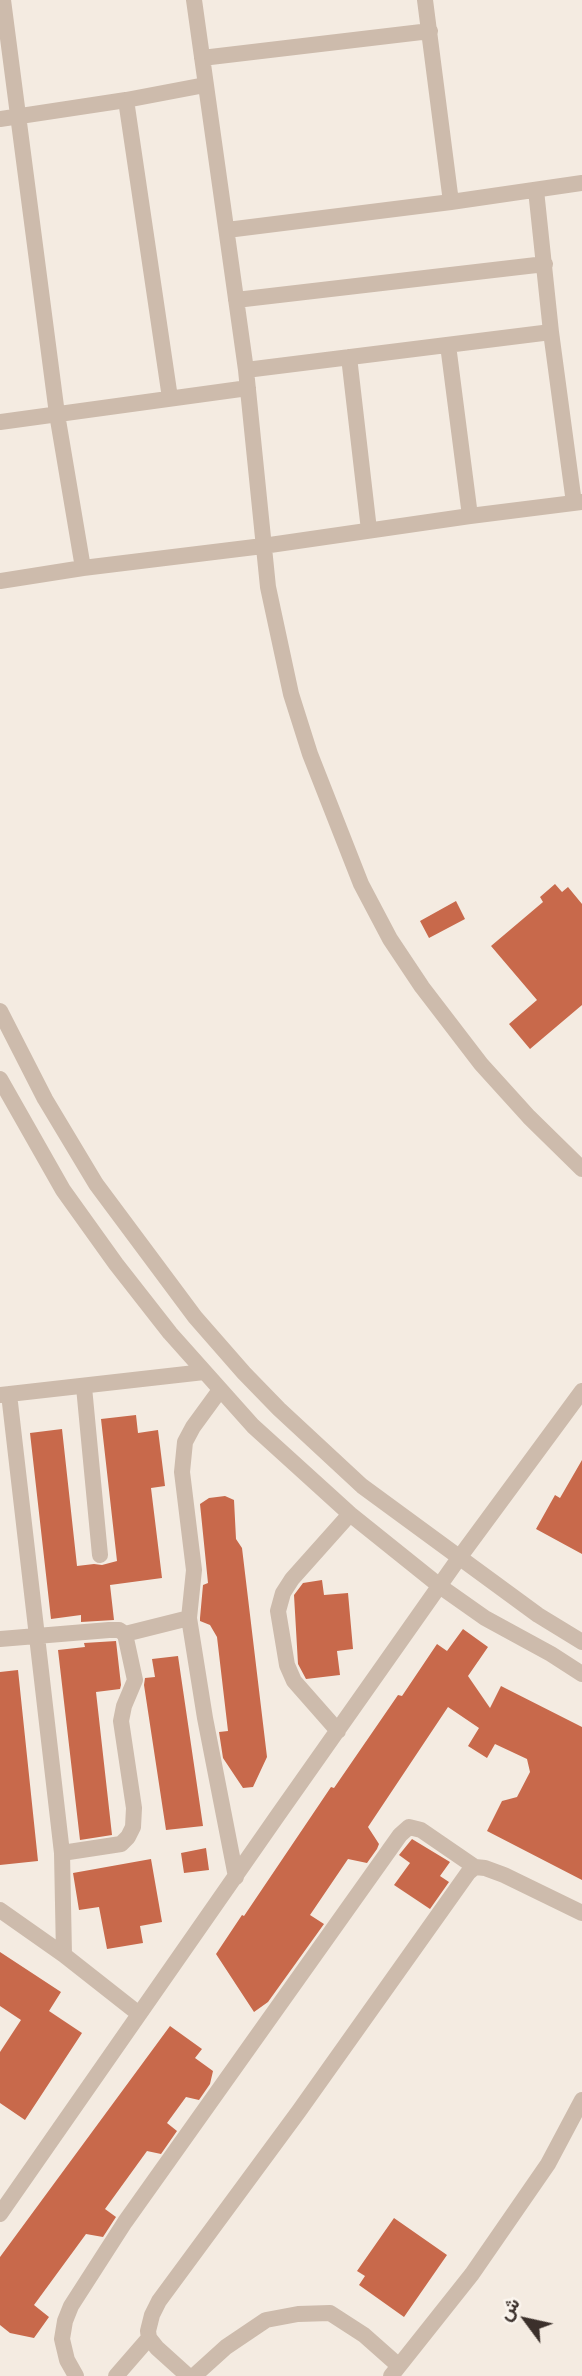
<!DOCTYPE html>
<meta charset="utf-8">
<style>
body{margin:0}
#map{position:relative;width:582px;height:2376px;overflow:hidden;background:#f4ebe1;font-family:"Golos Text",Vazirmatn,sans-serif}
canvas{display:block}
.north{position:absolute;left:491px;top:2285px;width:70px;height:70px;-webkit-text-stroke:5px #fbf5ee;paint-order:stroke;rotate:303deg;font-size:19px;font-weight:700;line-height:28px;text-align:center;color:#3b302b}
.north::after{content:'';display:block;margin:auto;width:24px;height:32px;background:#3b302b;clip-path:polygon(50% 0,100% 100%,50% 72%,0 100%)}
</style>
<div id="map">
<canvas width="582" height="2376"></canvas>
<div class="north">ش</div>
</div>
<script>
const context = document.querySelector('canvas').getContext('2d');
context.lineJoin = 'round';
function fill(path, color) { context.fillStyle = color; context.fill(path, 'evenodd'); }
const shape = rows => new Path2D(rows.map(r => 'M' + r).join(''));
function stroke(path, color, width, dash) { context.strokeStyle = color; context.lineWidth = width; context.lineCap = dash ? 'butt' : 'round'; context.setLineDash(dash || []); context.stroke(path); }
fill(shape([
 [555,884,562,892,568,887,582,904,582,1005,530,1049,509,1024,537,1000,491,946,543,902,540,897],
 [456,901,465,919,429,938,420,921],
 [136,1415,138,1433,158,1430,165,1486,151,1488,162,1578,110,1585,114,1620,81,1622,81,1615,51,1619,30,1433,62,1429,77,1566,94,1564,102,1565,117,1561,101,1419],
 [582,1460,582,1554,536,1529,555,1495,560,1498],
 [225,1496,234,1500,236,1539,242,1548,267,1757,253,1787,243,1788,223,1758,219,1732,228,1731,217,1637,210,1625,200,1621,200,1618,203,1585,208,1583,200,1504,209,1498],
 [322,1580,324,1595,348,1593,353,1649,337,1651,340,1675,306,1679,298,1664,294,1595,303,1583],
 [463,1629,488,1647,468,1676,490,1708,501,1686,582,1727,582,1880,487,1831,502,1801,517,1797,530,1772,527,1759,495,1744,487,1758,468,1746,479,1728,448,1707,368,1827,379,1844,377,1849,367,1863,348,1859,310,1915,324,1924,268,2002,254,2012,216,1954,242,1915,244,1916,331,1787,334,1788,398,1695,402,1696,437,1644,447,1651],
 [116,1641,121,1685,120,1689,96,1692,112,1835,80,1840,58,1650,85,1647,84,1643],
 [178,1656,203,1826,166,1830,144,1685,145,1678,155,1677,152,1659],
 [18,1670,38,1861,0,1865,0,1672],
 [412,1839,450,1862,440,1876,449,1882,430,1909,394,1885,410,1863,399,1855],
 [206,1848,209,1870,184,1873,181,1853],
 [151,1859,162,1922,140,1926,143,1943,107,1949,99,1907,79,1910,73,1873],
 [0,1952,61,1992,49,2011,82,2033,25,2120,0,2103,0,2052,21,2020,0,2006],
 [170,2026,202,2049,195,2058,213,2071,210,2084,199,2100,186,2097,167,2123,177,2131,161,2154,147,2151,105,2209,116,2217,103,2237,86,2234,34,2305,49,2317,34,2338,10,2333,0,2325,0,2257],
 [394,2218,447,2255,404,2317,359,2285,365,2276,357,2271]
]), '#c8694b');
stroke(shape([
 [3,0,57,414,83,568],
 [194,0,246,370,268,587,291,694,310,754,361,884,390,939,422,987,481,1064,529,1117,582,1169],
 [425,0,451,202],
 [202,58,430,31],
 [126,100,170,398],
 [0,119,126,100,205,85],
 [536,190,551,332,574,503],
 [227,230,451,202,582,183],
 [236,300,545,264],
 [448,345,470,516],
 [349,357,369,530],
 [246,370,551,332],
 [0,422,248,388],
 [0,581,83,568,263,546,470,516,582,502],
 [0,1011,45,1099,96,1184,195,1317,244,1373,279,1409,362,1486,538,1615,582,1642],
 [0,1079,63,1190,116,1264,170,1333,253,1426,350,1514,441,1587,485,1618,551,1654,582,1674],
 [84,1387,100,1555],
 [220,1390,193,1427,185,1442,182,1472,194,1570,189,1618,205,1718,236,1877],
 [9,1394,62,1853,64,1955],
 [0,1395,204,1372],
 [125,1634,189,1618],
 [0,1639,109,1630,119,1630,125,1634,135,1680,124,1706,121,1721,134,1808,133,1827,128,1837,121,1844,62,1853],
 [338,1731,294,1681,287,1665,278,1611,283,1593,292,1579,350,1514],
 [0,1910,64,1955,139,2014],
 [0,2214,278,1815,459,1558,582,1391],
 [76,2376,67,2360,62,2339,65,2321,71,2306,125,2222,400,1835,409,1827,421,1830,475,1867],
 [116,2376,149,2338],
 [188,2376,157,2348,149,2338,148,2331,152,2315,159,2301,299,2111,468,1873,475,1867,485,1868,504,1875,582,1913],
 [194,2376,226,2347,266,2320,298,2314,330,2313,364,2335,399,2366],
 [391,2376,472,2274,548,2164,582,2100]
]), '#cdbbac', 16);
</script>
